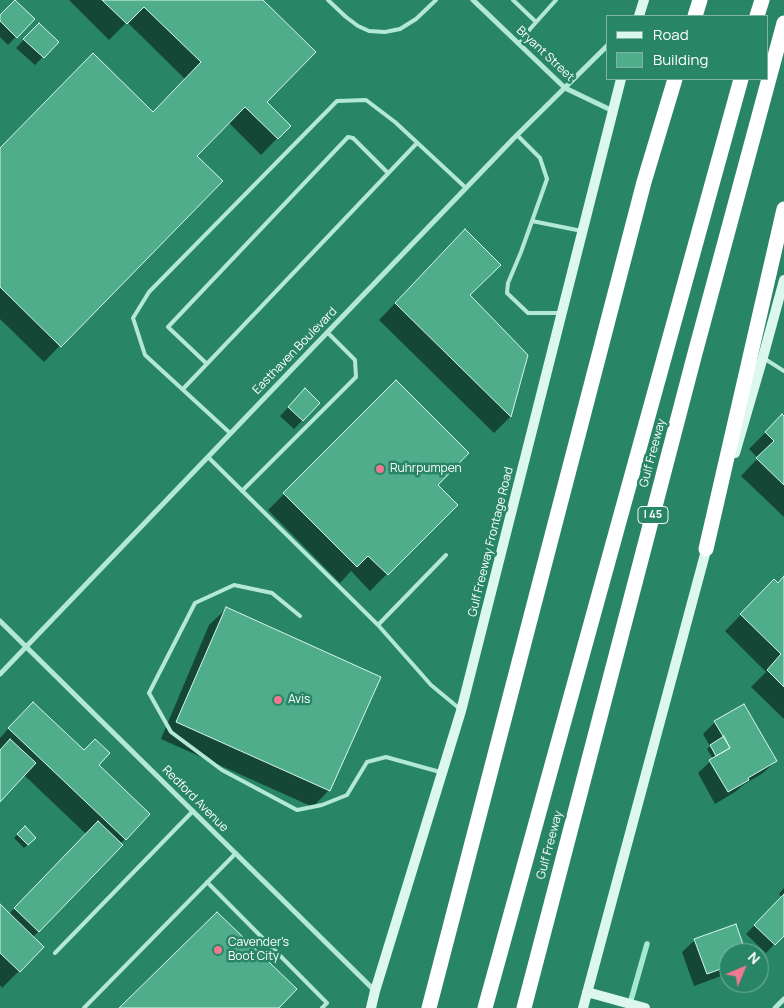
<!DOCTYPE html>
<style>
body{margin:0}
#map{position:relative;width:784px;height:1008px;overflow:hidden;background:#288565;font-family:Manrope,sans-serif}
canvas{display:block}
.legend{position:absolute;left:606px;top:15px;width:162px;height:65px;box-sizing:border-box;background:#288565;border:1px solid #7eb6a3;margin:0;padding:6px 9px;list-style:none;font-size:15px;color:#fff}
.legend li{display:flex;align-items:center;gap:10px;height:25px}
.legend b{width:25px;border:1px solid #7eb6a3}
.north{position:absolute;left:719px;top:943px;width:50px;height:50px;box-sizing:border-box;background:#288565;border:1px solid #7eb6a3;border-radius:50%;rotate:45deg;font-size:14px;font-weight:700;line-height:20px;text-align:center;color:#fff}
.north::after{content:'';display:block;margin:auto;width:18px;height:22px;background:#ef7991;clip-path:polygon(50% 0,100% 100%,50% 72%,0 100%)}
</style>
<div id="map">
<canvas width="784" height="1008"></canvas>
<ul class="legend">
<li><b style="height:6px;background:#dcf7ee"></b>Road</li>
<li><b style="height:14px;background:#50ad8c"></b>Building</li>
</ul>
<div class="north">N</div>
</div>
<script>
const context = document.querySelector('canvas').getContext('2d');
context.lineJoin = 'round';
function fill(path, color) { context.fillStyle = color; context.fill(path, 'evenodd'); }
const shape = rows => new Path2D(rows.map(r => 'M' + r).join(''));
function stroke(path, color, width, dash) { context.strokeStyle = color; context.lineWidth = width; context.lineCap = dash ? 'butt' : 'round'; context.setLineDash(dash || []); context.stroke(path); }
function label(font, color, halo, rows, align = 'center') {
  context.font = font + ' Manrope,sans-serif'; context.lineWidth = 5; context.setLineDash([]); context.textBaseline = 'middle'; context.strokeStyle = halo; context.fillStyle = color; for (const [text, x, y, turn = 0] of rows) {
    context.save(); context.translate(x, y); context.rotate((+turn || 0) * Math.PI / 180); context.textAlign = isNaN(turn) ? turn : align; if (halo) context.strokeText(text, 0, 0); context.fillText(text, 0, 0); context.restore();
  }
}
fill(shape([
 [69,0,261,0,265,102,289,126,261,155,228,122,195,156,221,181,44,362,0,319,0,149,153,114,186,80,127,22,109,40],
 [0,17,33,19,8,45,0,37],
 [39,24,57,42,35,65,16,48],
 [449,247,468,295,526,356,510,417,494,433,379,320],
 [396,382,436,485,456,505,370,591,351,571,340,583,268,510],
 [305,390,319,403,294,429,280,416],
 [782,416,784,417,784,517,741,476,758,458,749,449],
 [784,578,784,719,751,687,766,672,725,631,774,581,778,584],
 [226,609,329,790,313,807,161,739,209,625],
 [16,720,97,765,149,814,120,844,121,845,33,937,43,947,2,988,0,985,0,906,9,914,86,834,24,775,0,800,0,738],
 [715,722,776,761,763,773,743,785,735,792,715,804,698,773,713,759,707,749,710,746,703,734],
 [25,827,35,838,24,848,14,838],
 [784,888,784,934,766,953,746,934,782,897,779,894],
 [695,940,745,953,729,953,729,973,694,986,682,952]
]), '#0007');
stroke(shape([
 [629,1007,647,944]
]), '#a7e8d0', 5.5);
const building = shape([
 [15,0,35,19,17,38,0,21,0,15,15,0],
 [102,0,263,0,316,52,267,102,291,126,278,139,245,107,197,156,223,181,61,347,0,287,0,148,93,53,153,112,201,62,144,7,127,24,102,0],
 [39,23,59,42,44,58,23,39,39,23],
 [465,229,501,265,470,295,528,355,511,417,395,303,465,229],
 [396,380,469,453,438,485,458,505,388,575,368,556,357,567,283,493,396,380],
 [305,388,320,403,303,421,288,407,305,388],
 [782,414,784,416,784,485,756,458,774,441,765,432,782,414],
 [784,576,784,687,767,670,781,654,740,614,774,579,778,583,784,576],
 [226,607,381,677,330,791,176,722,226,607],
 [33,702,84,750,95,739,110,753,99,765,150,814,126,840,8,728,33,702],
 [744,704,777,761,748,778,749,780,728,792,709,760,730,748,714,721,744,704],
 [724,736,730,748,716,756,710,745,724,736],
 [10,739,36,763,0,802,0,750,10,739],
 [98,821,123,845,39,932,14,908,98,821],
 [25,826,36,838,28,845,17,834,25,826],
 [784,894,784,936,775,945,754,925,784,894],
 [0,904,44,947,20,972,0,953,0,904],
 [217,912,297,989,279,1008,119,1008,217,912],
 [736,924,746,953,729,953,729,966,707,974,694,939,736,924]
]);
fill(building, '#50ad8c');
stroke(building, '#d6f6ea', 1);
stroke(shape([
 [328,0,346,17,358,26,369,31,385,32,400,29,416,19,436,0],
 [513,0,536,22],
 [519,44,530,29,556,0],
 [517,135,540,158,547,179,521,252,508,283,507,293,528,313,561,313],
 [532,221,582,231],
 [765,359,784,371],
 [207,364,168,327,348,137,353,138,388,173],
 [183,389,417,143],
 [230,433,145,355,133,318,149,292,337,101,366,100,395,122,466,188],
 [208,457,378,625,431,685,460,709],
 [242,491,356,377,355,360,327,332],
 [300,616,272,593,234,585,195,603,149,693,171,732,222,770,297,810,322,805,347,795,367,762,386,757,440,772],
 [378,625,446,555],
 [207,882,327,1003,322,1008],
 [55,953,193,811],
 [84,1008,236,853]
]), '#b3e8d4', 4);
stroke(shape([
 [473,0,565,88,613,111],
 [0,621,375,991],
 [0,674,296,365,514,138,608,45],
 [775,1008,784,999]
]), '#b3e8d4', 5);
stroke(shape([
 [639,16,644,0],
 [735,453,763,357,784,280],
 [587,992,645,1008],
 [371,1008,375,991,461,711,621,79],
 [583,1008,708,543]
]), '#dcf7ee', 10);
stroke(shape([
 [695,16,700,0],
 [757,16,762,0],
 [706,549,784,209],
 [429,1008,644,182,675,79],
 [485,1008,741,79],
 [524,1008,694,357,784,23]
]), '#fff', 15);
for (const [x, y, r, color] of [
 [380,469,5,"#ef7991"],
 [278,700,5,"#ef7991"],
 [218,950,5,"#ef7991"]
]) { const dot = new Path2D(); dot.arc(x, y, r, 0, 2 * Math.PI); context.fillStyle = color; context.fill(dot); stroke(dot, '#288565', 2); }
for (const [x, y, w] of [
 [653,515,30]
]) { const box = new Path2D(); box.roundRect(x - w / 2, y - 8.5, w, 17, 4); context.fillStyle = '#288565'; context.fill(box); stroke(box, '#fff', 1); }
label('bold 11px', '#fff', null, [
 ["I 45",653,515]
]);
label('12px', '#fff', '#288565', [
 ["Bryant Street",545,54,43],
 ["Easthaven Boulevard",295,351,-46],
 ["Gulf Freeway",653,453,-75],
 ["Gulf Freeway Frontage Road",491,542,-76],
 ["Redford Avenue",195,799,45],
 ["Gulf Freeway",550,845,-75]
]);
label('12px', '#fff', '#288565', [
 ["Ruhrpumpen",390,469],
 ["Avis",288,700],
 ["Cavender's",228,943],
 ["Boot City",228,957]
], 'left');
</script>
